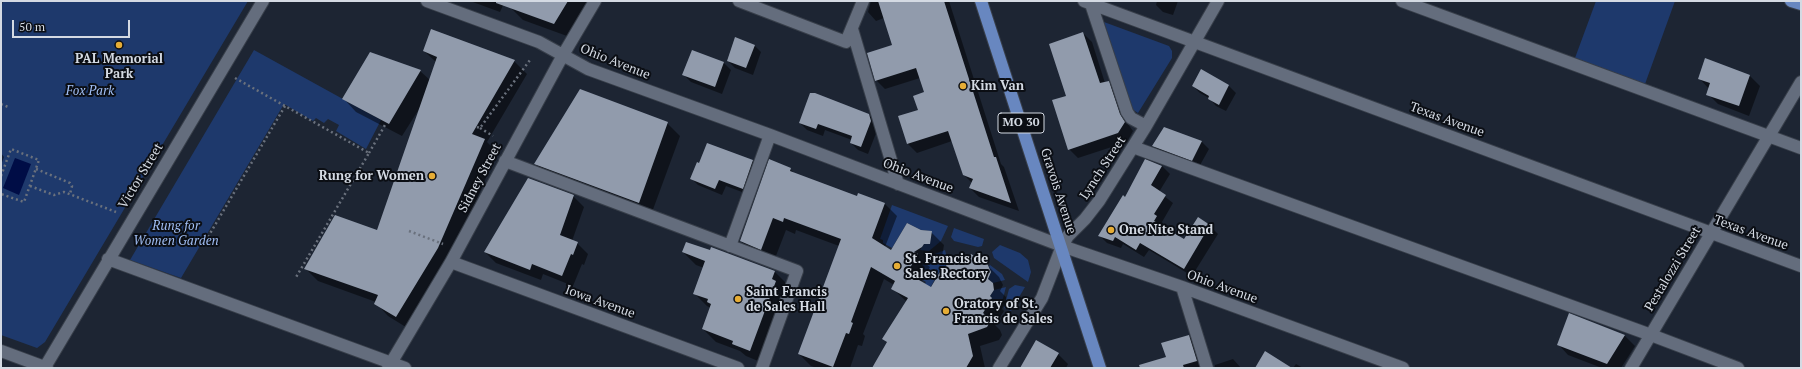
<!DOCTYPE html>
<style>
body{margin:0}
#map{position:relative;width:1802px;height:369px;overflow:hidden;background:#1d2533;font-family:"PT Serif",serif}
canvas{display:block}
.frame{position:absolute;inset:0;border:2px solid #d4dae3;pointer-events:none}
.scale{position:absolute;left:12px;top:20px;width:118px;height:18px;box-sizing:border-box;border:2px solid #d4dae3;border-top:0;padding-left:5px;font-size:12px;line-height:14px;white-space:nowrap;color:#d4dae3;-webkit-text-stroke:3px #0b0e14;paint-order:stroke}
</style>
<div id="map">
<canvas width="1802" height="369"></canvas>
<div class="frame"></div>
<div class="scale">50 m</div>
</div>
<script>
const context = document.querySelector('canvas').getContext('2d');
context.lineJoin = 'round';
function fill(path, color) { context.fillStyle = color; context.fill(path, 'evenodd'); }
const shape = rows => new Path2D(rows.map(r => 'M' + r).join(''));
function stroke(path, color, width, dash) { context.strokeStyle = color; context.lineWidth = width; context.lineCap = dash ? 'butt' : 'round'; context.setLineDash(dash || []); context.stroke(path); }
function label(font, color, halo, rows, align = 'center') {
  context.font = font + ' "PT Serif",serif'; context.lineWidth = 4; context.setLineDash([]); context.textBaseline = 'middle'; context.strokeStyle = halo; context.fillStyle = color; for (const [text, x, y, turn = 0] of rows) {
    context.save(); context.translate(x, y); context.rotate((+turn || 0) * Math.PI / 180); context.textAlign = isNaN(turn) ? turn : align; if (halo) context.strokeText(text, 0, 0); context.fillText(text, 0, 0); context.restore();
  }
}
fill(shape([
 [3,1,248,1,45,342,37,348,1,335,1,8],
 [1596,1,1675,1,1645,84,1575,58],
 [1104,22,1169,46,1172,51,1172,58,1138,113,1132,109],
 [254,50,381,120,366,149,336,131,339,125,328,119,324,123,316,118,313,121,284,104,181,278,130,260],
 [892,205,948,226,941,241,929,251,920,250,924,244,930,242,932,234,930,231,921,230,907,223,892,248,883,243,883,240,880,239],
 [954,228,984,239,982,246,978,247,954,241,951,237],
 [1000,245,1020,253,1028,260,1031,272,1028,282,994,258,992,252],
 [945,250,948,262,945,268,942,267,918,309,914,304,926,282,916,276,927,259,932,255],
 [990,265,1002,274,1005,280,993,283,988,279,991,272,989,267],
 [1015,285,1025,287,1011,311,1004,308,1009,289],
 [1006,287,1001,306,991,299,992,298,990,296,994,290]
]), '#1e396c');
fill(shape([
 [15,158,31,164,19,195,3,188]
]), '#000d46');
fill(shape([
 [470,1,505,1,500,12],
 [513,1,588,1,567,36,523,20,510,7],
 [871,1,949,1,1001,164,1004,167,1019,211,979,197,970,188,972,183,964,175,952,141,917,153,908,144,899,117,919,111,925,93,920,78,885,89,876,80,893,45,884,18,876,21,868,12],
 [1157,1,1178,1,1173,15,1163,12,1156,5],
 [1083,33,1092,42,1105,83,1108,82,1117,91,1128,124,1133,131,1127,142,1078,158,1069,149,1067,96],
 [754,45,761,52,753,75,735,68,728,61],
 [424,51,514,61,527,74,487,142,497,152,451,260,409,329,388,316,376,303,376,302,318,281,305,268,377,231,421,106,402,136,356,112,344,99,420,71,430,80,436,62],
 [724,63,731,70,722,94,691,82,684,75],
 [1201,71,1229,86,1236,93,1226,111,1216,106,1209,98,1200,93,1193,86],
 [1750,76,1760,86,1749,116,1718,104,1708,94,1709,89,1699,78],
 [869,115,876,122,878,128,868,154,858,150,851,143,852,140,825,130,823,136,807,130,800,123],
 [667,123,680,136,651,215,548,177,536,164],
 [1164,128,1202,142,1209,149,1199,167,1161,153,1154,146],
 [1,153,4,157,1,165],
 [752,161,759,168,750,195,726,186,722,195,698,185,691,178,700,164],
 [1162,166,1170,174,1159,192,1173,203,1162,222,1164,225,1163,227,1185,240,1210,226,1218,234,1192,276,1149,250,1144,257,1123,244,1121,248,1107,243,1099,235,1125,198],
 [790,169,796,175,858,197,884,203,897,216,885,247,892,251,920,231,931,232,944,245,942,256,937,256,935,259,926,264,930,267,921,282,931,288,946,269,986,264,999,277,1003,285,1000,291,1006,297,1006,302,1002,309,1004,311,995,325,1000,330,1002,335,999,340,980,346,985,368,873,368,888,343,884,339,907,302,892,288,894,285,884,279,863,334,865,336,862,346,858,345,850,368,817,368,811,366,799,354,839,246,796,230,795,234,786,230,774,261,753,254,741,241],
 [573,196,584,207,572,241,577,243,588,254,584,265,582,264,573,286,543,274,541,280,496,263,485,252],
 [683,252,775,272,787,284,763,363,746,356,740,351,716,342,703,329,711,308,707,306,694,293,704,268,696,265],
 [1570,315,1625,336,1635,346,1621,368,1602,368,1568,355,1558,344],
 [1189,336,1198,345,1206,368,1138,368,1138,367,1167,357],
 [1058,354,1068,364,1066,368,1021,368],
 [1233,359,1241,368,1215,368,1215,365],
 [1296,364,1303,368,1293,368]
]), '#0007');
fill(shape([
 [496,1,568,1,554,24,496,3],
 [878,1,944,1,994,157,996,157,1011,203,969,188,973,179,963,175,948,131,907,144,898,116,918,110,913,96,924,92,916,68,875,81,867,53,892,45],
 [431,29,515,60,472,134,485,139,438,248,396,317,374,304,378,295,304,269,335,215,377,230,437,57,423,51],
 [1083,32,1100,83,1109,81,1120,114,1125,122,1118,133,1068,150,1052,100,1066,96,1049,44],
 [735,37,755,45,746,68,727,61],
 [692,50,724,62,715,87,682,75],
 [370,52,421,70,389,124,342,99],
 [1705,58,1750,75,1739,106,1706,95,1710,83,1698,79],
 [1201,69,1229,85,1219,105,1208,99,1209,96,1192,86],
 [580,89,668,122,639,203,534,164],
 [810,93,815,93,869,114,871,121,861,147,850,143,852,136,818,124,816,129,799,123],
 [1164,127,1202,141,1192,161,1152,146],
 [707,143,753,160,743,189,719,180,715,189,690,179,697,162,699,163],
 [769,159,791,168,790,171,857,196,858,193,885,203,872,238,891,250,907,223,921,230,932,231,930,244,924,244,922,247,914,252,918,254,907,273,931,287,943,267,945,268,948,262,962,259,964,256,970,256,971,254,987,263,991,272,988,279,993,283,994,290,990,296,992,298,983,313,988,317,990,322,987,327,968,334,973,356,966,368,872,368,887,342,882,339,908,298,891,289,895,281,871,267,851,322,853,323,849,334,846,333,833,367,798,354,841,239,784,218,783,222,773,218,761,250,740,241],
 [1145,159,1162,166,1151,185,1166,195,1154,214,1157,216,1154,221,1184,239,1198,217,1210,225,1184,269,1140,243,1136,250,1115,237,1113,241,1098,236,1123,195,1125,197],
 [528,178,574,195,560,235,578,242,573,255,571,254,562,276,532,264,530,270,484,252],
 [686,242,710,250,711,247,775,271,772,279,776,281,750,351,732,344,733,341,702,329,711,304,707,302,708,299,693,294,705,261,682,252],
 [1569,313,1625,335,1607,364,1557,345],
 [1189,335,1197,361,1183,365,1184,368,1140,368,1139,365,1166,357,1161,343],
 [1036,340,1059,353,1050,368,1020,368],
 [1265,351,1292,368,1255,368]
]), '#919bac');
const minor = shape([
 [427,1,539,42,588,69,770,135,1062,246,1182,287,1403,368],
 [739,1,846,42,863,1],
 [1084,1,1801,266],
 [1402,1,1801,148],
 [1091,4,1127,112,1131,118,1146,126],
 [852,29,898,184],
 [1133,147,1651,335,1738,368],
 [505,161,797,271,762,368],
 [730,246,770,135],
 [108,259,405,368],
 [451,262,738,368],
 [1182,287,1207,368],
 [1,351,47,368],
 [45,367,263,1],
 [388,368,451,262,563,55,595,1],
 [999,368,1042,298,1062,246,1068,236,1085,219,1099,201,1146,126,1218,1],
 [1631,368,1801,82]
]);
const major = shape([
 [981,1,1100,368],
 [1791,1,1801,4]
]);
stroke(minor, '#383f4a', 14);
stroke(major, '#383f4a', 14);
stroke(shape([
 [235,78,369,153,295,279],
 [1,104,8,107],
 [477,127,480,128,530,60],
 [480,128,493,136],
 [369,153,385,125],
 [36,169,70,183,72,186,70,194],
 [1,176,11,149,39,160,24,202,1,194],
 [30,186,54,195,64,192,116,212],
 [409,231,443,244],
 [208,237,285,106]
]), '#6a717d', 2.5, [2, 3]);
stroke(minor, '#646d7d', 12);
stroke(major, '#6887c0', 12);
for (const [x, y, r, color] of [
 [119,45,4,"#e6ad36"],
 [963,86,4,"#e6ad36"],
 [432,176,4,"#e6ad36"],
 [1111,230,4,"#e6ad36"],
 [897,266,4,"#e6ad36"],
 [738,299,4,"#e6ad36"],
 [946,311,4,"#e6ad36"]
]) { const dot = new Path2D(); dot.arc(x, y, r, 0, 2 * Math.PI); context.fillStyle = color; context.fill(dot); stroke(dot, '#0b0e14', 1.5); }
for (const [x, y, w] of [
 [1021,123,46]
]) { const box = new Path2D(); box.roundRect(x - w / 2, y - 10, w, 20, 3); context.fillStyle = '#0b0e14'; context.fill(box); stroke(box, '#d4dae3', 1); }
label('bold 12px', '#d4dae3', null, [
 ["MO 30",1021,123]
]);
label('bold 13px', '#d4dae3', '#0b0e14', [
 ["PAL Memorial",119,59,"center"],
 ["Park",119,74,"center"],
 ["Kim Van",971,86],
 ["Rung for Women",424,176,"right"],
 ["One Nite Stand",1119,230],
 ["St. Francis de",905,259],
 ["Sales Rectory",905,274],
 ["Saint Francis",746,292],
 ["de Sales Hall",746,307],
 ["Oratory of St.",954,304],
 ["Francis de Sales",954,319]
], 'left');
label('13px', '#d4dae3', '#0b0e14', [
 ["Ohio Avenue",615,62,22],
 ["Texas Avenue",1447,120,20],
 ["Lynch Street",1103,168,-57],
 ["Victor Street",141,176,-59],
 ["Ohio Avenue",918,176,21],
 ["Sidney Street",480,178,-62],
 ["Gravois Avenue",1058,191,72],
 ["Texas Avenue",1751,233,20],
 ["Pestalozzi Street",1673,269,-59],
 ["Ohio Avenue",1222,287,20],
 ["Iowa Avenue",600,302,20]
]);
label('italic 13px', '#a1bff5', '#0b0e14', [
 ["Fox Park",90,91],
 ["Rung for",176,226],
 ["Women Garden",176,241]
]);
</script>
